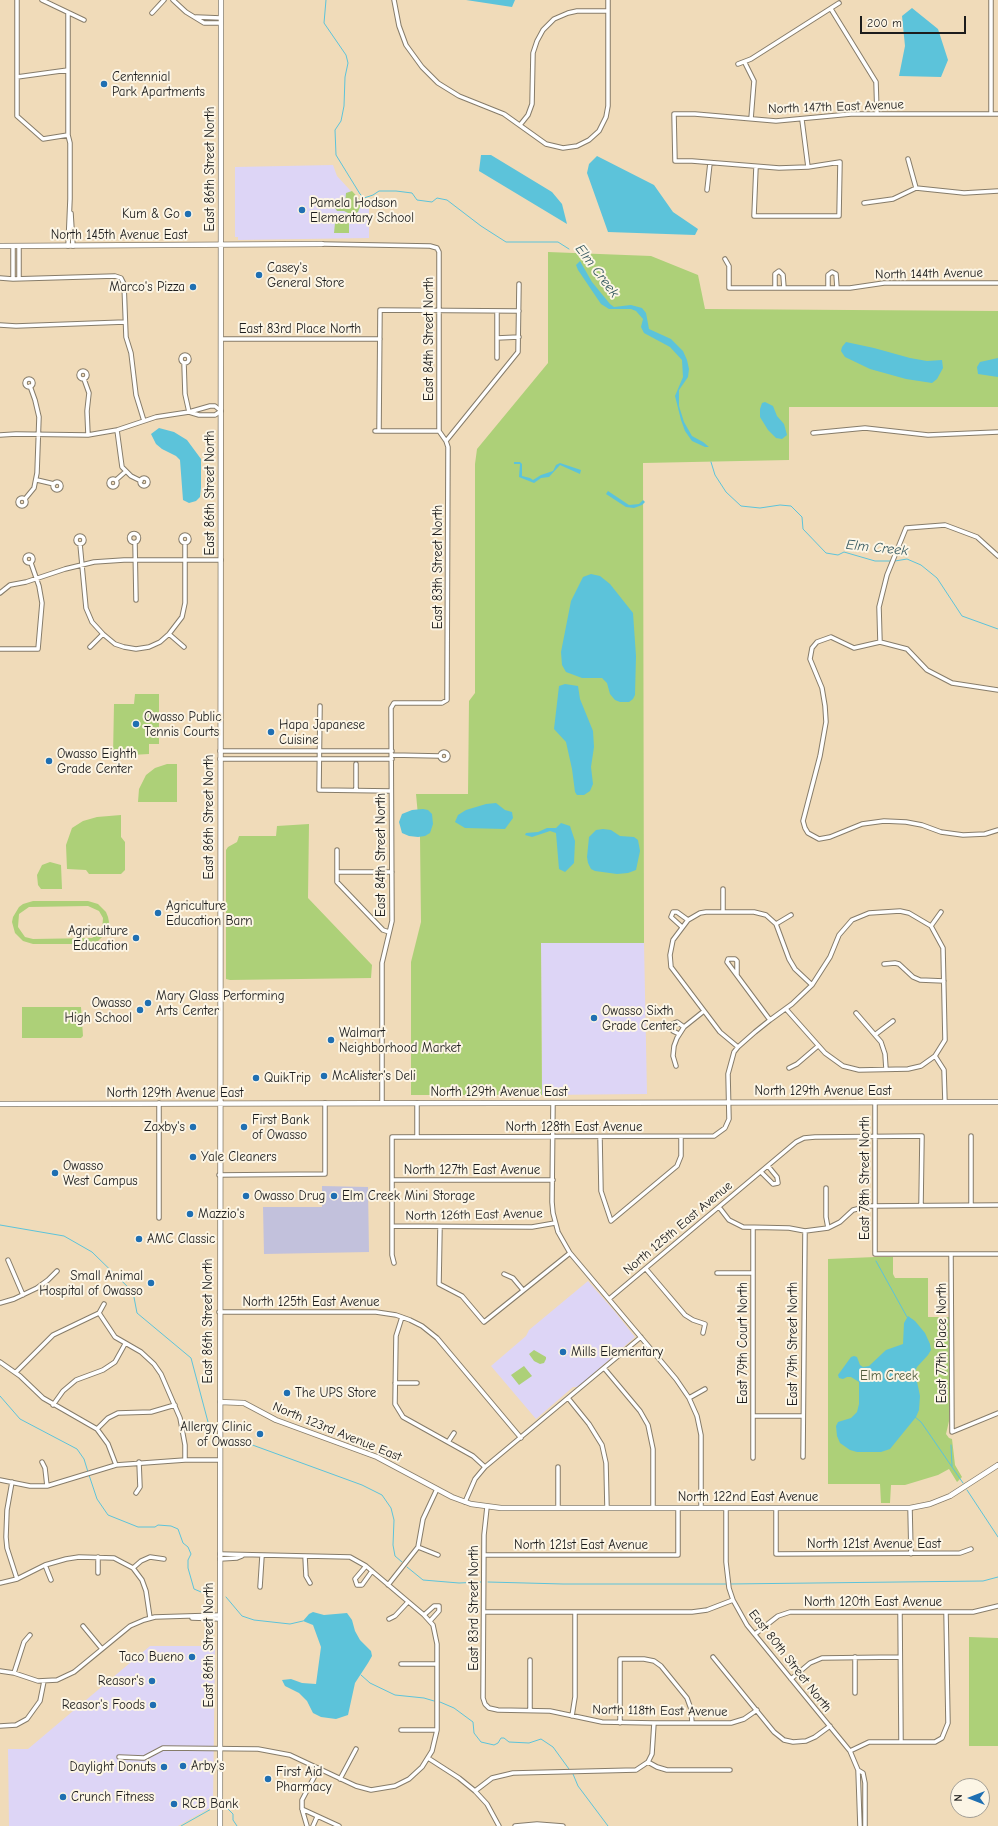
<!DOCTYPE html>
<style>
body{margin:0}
#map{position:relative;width:998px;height:1826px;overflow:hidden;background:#f0dbb9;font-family:"Comic Neue",sans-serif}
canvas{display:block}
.north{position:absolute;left:950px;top:1778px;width:40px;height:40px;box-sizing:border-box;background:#fcf5e5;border:1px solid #a29e95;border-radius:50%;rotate:270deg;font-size:11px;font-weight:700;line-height:16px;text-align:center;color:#1c1c1c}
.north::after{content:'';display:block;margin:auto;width:14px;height:18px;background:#1f6fb2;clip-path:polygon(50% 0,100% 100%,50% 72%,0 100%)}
.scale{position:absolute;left:860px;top:16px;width:106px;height:18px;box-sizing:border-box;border:2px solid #1c1c1c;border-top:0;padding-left:5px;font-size:12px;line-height:14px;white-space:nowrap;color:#1c1c1c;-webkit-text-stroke:3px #fcf5e5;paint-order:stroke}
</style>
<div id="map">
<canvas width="998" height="1826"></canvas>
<div class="north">N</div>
<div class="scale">200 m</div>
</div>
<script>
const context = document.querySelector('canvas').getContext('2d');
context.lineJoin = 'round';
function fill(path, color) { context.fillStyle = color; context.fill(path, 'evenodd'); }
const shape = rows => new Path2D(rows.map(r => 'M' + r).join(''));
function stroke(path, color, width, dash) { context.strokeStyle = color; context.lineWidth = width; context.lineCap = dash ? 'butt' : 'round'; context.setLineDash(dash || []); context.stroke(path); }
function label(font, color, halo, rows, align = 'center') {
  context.font = font + ' "Comic Neue",sans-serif'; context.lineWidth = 4; context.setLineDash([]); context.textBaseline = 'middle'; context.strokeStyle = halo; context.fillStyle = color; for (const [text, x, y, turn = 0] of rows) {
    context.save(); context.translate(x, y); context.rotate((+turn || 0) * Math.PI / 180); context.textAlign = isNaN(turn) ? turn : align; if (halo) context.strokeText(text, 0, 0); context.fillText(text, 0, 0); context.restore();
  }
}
fill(shape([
 [333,165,337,176,361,202,369,202,369,238,238,240,238,237,235,237,235,167],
 [541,943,644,943,647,1094,542,1095],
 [588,1281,616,1313,635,1337,578,1387,573,1387,536,1419,491,1366,526,1336,529,1330],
 [150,1646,215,1646,213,1806,178,1826,9,1826,8,1749,28,1749]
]), '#ddd5f6');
fill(shape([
 [322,1186,368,1187,369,1252,264,1254,263,1207,322,1207]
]), '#c2c1dc');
fill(shape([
 [352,191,362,202,358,212,352,215,344,211,337,211,335,208,336,203,345,204,346,193],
 [335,223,349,223,349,233,334,233],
 [548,252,651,256,698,275,705,309,998,311,998,407,789,407,789,460,643,463,644,943,541,943,542,1095,411,1095,411,962,421,922,420,837,416,794,468,794,469,701,475,693,475,464,477,449,548,363],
 [135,694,159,694,159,744,149,744,149,754,113,756,114,704,134,704],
 [167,764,177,764,177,802,138,802,139,789,146,775,155,768],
 [121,815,121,837,125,842,125,870,121,874,89,874,86,870,67,869,66,845,72,828,83,821,97,817],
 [309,824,308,898,372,965,371,978,230,980,226,979,226,850,228,847,237,842,239,836,276,836,277,826],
 [50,862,61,865,62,889,41,889,38,885,37,875,42,865],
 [33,901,88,901,98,904,106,912,108,917,109,922,106,933,98,941,88,944,33,944,23,941,15,933,12,922,13,917,19,907,23,904],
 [88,906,99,911,103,918,102,931,92,938,33,939,25,937,18,927,19,914,29,907],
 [22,1007,81,1007,83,1036,81,1038,22,1038],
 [875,1257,893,1257,893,1274,895,1278,928,1278,928,1317,949,1317,949,1421,946,1434,949,1438,952,1439,955,1465,962,1477,957,1482,949,1469,938,1475,905,1485,891,1485,890,1503,881,1503,880,1484,828,1484,828,1259],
 [534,1350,546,1357,546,1359,544,1363,540,1364,534,1361,529,1354],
 [524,1366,532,1376,519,1385,511,1375],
 [969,1637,998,1638,998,1746,969,1746]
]), '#add078');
fill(shape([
 [466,0,515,0,512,7],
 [912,8,938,29,948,60,941,77,899,76,905,46,902,16],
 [481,155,491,155,552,192,562,204,567,224,479,171],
 [597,156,654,185,673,212,698,229,695,235,608,232,587,173,589,164],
 [580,261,592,282,610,304,614,307,631,305,642,308,646,313,649,329,671,339,683,351,687,360,689,369,688,377,679,390,679,406,684,422,692,436,703,442,709,447,705,447,692,441,685,431,681,420,675,396,683,377,682,360,670,347,644,333,641,327,643,319,636,311,631,309,609,309,601,304,578,270,576,265],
 [846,342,874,348,910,358,927,361,942,360,943,368,937,379,932,383,906,379,870,369,845,357,841,351,842,347],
 [998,358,998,377,978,374,977,367,980,362],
 [765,402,773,406,777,416,784,424,787,435,782,439,776,438,768,430,760,417,760,409,762,403],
 [159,428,174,432,187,440,201,459,201,488,200,497,196,501,189,503,183,500,180,460,176,456,162,449,156,444,151,434],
 [514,462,520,462,522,464,522,476,530,478,533,480,541,475,553,471,556,465,560,463,581,470,580,474,560,465,549,477,541,478,534,483,519,477,520,464,514,464],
 [608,491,629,505,639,504,643,500,645,502,642,505,634,508,626,507,606,494],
 [591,574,600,576,610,584,633,613,636,656,635,695,633,699,629,702,620,702,615,700,610,694,607,683,602,678,582,678,566,672,562,665,561,652,571,601,583,577],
 [565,684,578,686,580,699,593,731,594,747,591,767,593,784,590,791,584,795,577,795,575,792,572,769,566,742,554,729,559,686],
 [496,803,505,810,512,812,513,818,505,829,465,828,455,822,458,815,466,810,486,804],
 [423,809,428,810,432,814,433,824,430,833,425,836,418,837,409,836,402,833,399,822,402,814,412,810],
 [561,823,570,826,575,841,574,863,565,872,559,869,556,833,550,831,532,837,525,835,526,833,538,832,547,828,556,828],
 [603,829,611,830,620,836,634,837,638,840,640,851,636,870,628,873,617,874,595,871,591,869,588,863,587,857,589,837,596,830],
 [908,1316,915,1321,925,1333,930,1344,931,1350,928,1355,917,1367,915,1372,920,1396,919,1410,916,1417,890,1449,881,1452,857,1452,850,1450,840,1443,837,1436,836,1426,838,1422,851,1418,857,1412,859,1404,859,1382,851,1377,847,1377,843,1379,839,1378,838,1375,851,1357,854,1356,857,1357,860,1365,863,1367,869,1366,886,1350,903,1344,904,1323],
 [313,1612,324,1615,347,1613,352,1620,355,1631,360,1640,371,1651,372,1656,368,1663,355,1683,348,1715,336,1719,321,1717,313,1713,307,1701,299,1693,285,1686,282,1680,291,1679,302,1683,316,1684,321,1647,313,1625,303,1621,309,1614]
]), '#5cc3da');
stroke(shape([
 [326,0,324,23,346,55,348,63,345,77,344,106,341,121,335,130,336,155,360,194,364,198,373,195,379,191,396,191,412,193,417,200,432,202,437,198,447,200,481,226,506,242,558,242,569,249],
 [711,462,715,475,726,492,741,506,760,508,780,505,791,506,802,517,803,529,826,553,838,555,844,552,875,561,892,561],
 [895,561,907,559,921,565,937,578,962,616,998,629],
 [0,1225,64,1236,92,1252,133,1292,137,1313,191,1358,208,1422,213,1429],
 [876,1261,907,1317],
 [0,1396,20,1419,77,1449,84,1459,88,1472],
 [915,1417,921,1422,928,1432,963,1483],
 [226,1438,236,1439,362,1485,382,1495,391,1508,394,1520,393,1545,395,1556,402,1562],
 [951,1445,952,1466],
 [89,1475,97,1499,108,1515,138,1527,155,1527,158,1525,171,1526,178,1529,183,1543,188,1547,191,1554,188,1560,188,1568,194,1589,213,1597],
 [967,1490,998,1537],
 [407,1567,423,1580,459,1583,481,1582],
 [488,1582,563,1584,727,1584],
 [730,1584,983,1581,998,1577],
 [226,1597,242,1616,254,1620,290,1624,303,1621],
 [361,1675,370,1683,395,1695,424,1698,434,1701],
 [440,1702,454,1708,473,1722,474,1733,481,1742,494,1745,498,1743,501,1738,504,1738,509,1742,529,1743,541,1739,553,1747,569,1769],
 [573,1774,578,1786,608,1826],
 [227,1808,233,1814,233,1820,237,1826],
 [181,1826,213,1808]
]), '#5cc3da', 1);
const street = shape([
 [17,0,17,116,43,139,68,135],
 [42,0,84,20],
 [173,0,186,12,204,23,221,23],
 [394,0,399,26,406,45,422,67,438,83,459,96,504,114,546,144,563,148,577,146,589,140,599,131,606,117,608,106,608,0],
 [831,9,876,82,877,114],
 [68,13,68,135,70,143,70,199,68,246],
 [152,13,164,0],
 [196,17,221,18],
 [745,63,754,81,751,119],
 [738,64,751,59,839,3],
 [17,77,68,70],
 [991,114,991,0],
 [802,120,808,167],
 [520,125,528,115,532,104,533,53,537,41,543,30,554,19,568,13,577,11,608,11],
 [908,159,916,188],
 [756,167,754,216,839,216,840,162,808,167,779,168,692,161,675,161,674,114,695,114,776,121,851,114,998,114],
 [707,190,710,163],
 [864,203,893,199,916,188,964,193,998,191],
 [71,213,73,246],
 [322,244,430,246,437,248,439,252,439,431],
 [13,246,13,279],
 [19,246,19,279],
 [725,259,729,266,729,288,850,288,884,283,998,283],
 [0,278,13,279,115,276,121,278,124,284,126,337,131,353,136,395,144,421],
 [775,288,775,274,779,271,783,275,784,288],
 [828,288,828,275,832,272,836,274,837,288],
 [497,311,497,358],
 [0,325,16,326,125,322],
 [497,338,519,337],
 [221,339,380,339],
 '181 359a4 4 0 1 1 8 0a4 4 0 1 1-8 0Z',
 [184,363,185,394,189,412],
 '79 375a4 4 0 1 1 8 0a4 4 0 1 1-8 0Z',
 '25 383a4 4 0 1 1 8 0a4 4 0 1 1-8 0Z',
 [84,379,89,393,87,411,88,435],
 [117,430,122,467,131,476,141,481],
 [375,431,439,431],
 [379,431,380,310,519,311],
 [813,433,865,428,928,435,998,432],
 [0,435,16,434,88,435,117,430,156,417,189,412,210,406,215,406,221,411,215,415,199,415,189,412],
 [446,441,518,352,519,284],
 '140 482a4 4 0 1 1 8 0a4 4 0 1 1-8 0Z',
 '109 483a4 4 0 1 1 8 0a4 4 0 1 1-8 0Z',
 [37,480,54,484],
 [116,480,125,472],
 '53 486a4 4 0 1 1 8 0a4 4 0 1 1-8 0Z',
 '18 502a4 4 0 1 1 8 0a4 4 0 1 1-8 0Z',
 [25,499,34,488,37,473,39,417,35,400,30,386],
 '129.5 538a4.5 4.5 0 1 1 9 0a4.5 4.5 0 1 1-9 0Z',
 '181 539a4 4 0 1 1 8 0a4 4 0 1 1-8 0Z',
 '76 540a4 4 0 1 1 8 0a4 4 0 1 1-8 0Z',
 [135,543,136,600],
 [80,544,86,608,92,622,103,634,115,644,124,647,136,649,149,647,160,642,169,634,182,617,185,603,185,543],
 '25 559a4 4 0 1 1 8 0a4 4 0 1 1-8 0Z',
 [0,593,10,585,26,582,65,569,94,562,124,560,221,560],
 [169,634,184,647],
 [880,642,879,607,887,575,906,528,945,525,977,537,998,556],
 [90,647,103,634],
 [0,649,38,649,42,603,39,586,31,563],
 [998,690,952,683,927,670,907,649,880,642,854,648,831,637,817,642,812,648,810,659,822,688,825,706,826,722,820,756,803,821,805,828,808,833,819,839,830,837,862,824,884,821,906,822,922,825,941,832,963,835,985,834,998,830],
 [320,706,319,790,391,791],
 [220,751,392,751],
 '440 756a4 4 0 1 1 8 0a4 4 0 1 1-8 0Z',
 [392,755,440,756],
 [220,759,392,759],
 [356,764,356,790],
 [337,850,337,882,383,930,389,932],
 [337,872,392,872],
 [723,912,723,889],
 [776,924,791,915],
 [931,926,941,912],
 [682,927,671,917,673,912,677,912,688,920],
 [884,964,895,963,899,964,913,977,920,980,944,981],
 [737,975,737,961,735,959,728,959,727,962,770,1020],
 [856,1013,881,1042,885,1054,886,1069],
 [679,1034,673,1031,672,1024,677,1022,684,1027],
 [876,1034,893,1021],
 [738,1047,720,1032,671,967,670,955,673,940,688,920,700,913,706,912,754,912,766,915,776,924,789,959,795,969,812,985],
 [935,1056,944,1070,945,1102],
 [676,1066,673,1056,674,1046,677,1038,684,1027,704,1011],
 [789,1068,797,1064,818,1046],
 [875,1102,875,1254,998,1254],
 [159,1103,159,1218],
 [382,1103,382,963,392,921,391,708,394,703,442,703,447,700,447,695,448,447,446,441,439,431],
 [553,1103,552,1202,553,1213,558,1232,570,1253,676,1379,689,1398,697,1416,701,1435,701,1508],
 [417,1136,417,1103],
 [971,1136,971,1205],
 [600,1137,601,1191,611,1221,677,1166,681,1156,681,1137],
 [761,1172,773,1184,778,1183,777,1177,768,1166],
 [219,1175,325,1174,325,1103],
 [392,1180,553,1180],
 [826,1188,826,1217,828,1228],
 [719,1207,729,1220,743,1227,789,1228,805,1231,828,1228,840,1222,853,1210,869,1206,998,1205],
 [392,1226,532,1227,555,1223],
 [440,1227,439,1284,462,1296,484,1322,570,1253],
 [753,1228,753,1458],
 [951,1254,952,1432,998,1413],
 [8,1260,23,1295],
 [394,1263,392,1255,392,1137,714,1136,725,1128,729,1119,728,1074,734,1052,738,1047,755,1032,770,1020,792,1004,812,985,830,957,839,935,852,920,869,913,900,911,909,913,931,926,943,948,945,1040,935,1056,921,1066,908,1069,859,1070,843,1066,825,1053,786,1009],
 [646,1269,685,1315,693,1320,705,1324,703,1333],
 [717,1273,753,1273],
 [504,1274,513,1278,523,1290],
 [609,1299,796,1142,804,1138,815,1137,922,1136,921,1205],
 [0,1303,14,1299,37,1288,48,1280,57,1271],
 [219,1312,376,1312,396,1315,410,1320,422,1326,437,1338,521,1438],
 [99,1313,115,1337,141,1352,154,1364,161,1374,180,1418,185,1445,185,1460],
 [402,1317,396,1336,395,1404,403,1417,473,1456,485,1467,475,1479,465,1502],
 [0,1362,20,1376,43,1398,97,1429,108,1444,116,1465],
 [604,1368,640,1411,648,1425,653,1449,653,1508],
 [16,1372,53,1335,99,1313,104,1304],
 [395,1383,417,1383],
 [568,1398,589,1424,602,1445,606,1463,607,1508],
 [689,1398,705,1389],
 [53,1405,63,1391,76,1380,103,1370,115,1362,125,1344],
 [753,1416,803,1416],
 [97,1429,108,1418,118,1413,151,1412,175,1405],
 [448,1442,454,1433],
 [803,1457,805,1231],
 [42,1462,45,1468,47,1486],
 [485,1467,641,1337],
 [558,1467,558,1508],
 [0,1480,30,1486,47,1486,116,1465,185,1460,220,1460],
 [12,1482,7,1510,6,1537,7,1548,17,1579],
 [136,1493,140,1487,139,1462],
 [487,1507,484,1535,483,1698,485,1704,489,1708,498,1710,550,1711,602,1722,654,1723,731,1723,744,1719,757,1710],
 [726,1508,726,1562,729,1588,733,1600,747,1625,850,1751,858,1770,863,1773,865,1783,865,1826],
 [776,1508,776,1554,960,1553,971,1549],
 [910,1508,911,1554],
 [418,1547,438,1555],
 [484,1555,678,1555,678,1508],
 [305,1556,306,1576,310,1583],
 [220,1559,237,1558,242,1556],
 [45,1565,51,1580],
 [366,1566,355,1579,357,1585,362,1585,372,1571],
 [133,1568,141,1561,150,1557,164,1559],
 [98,1573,98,1557],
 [0,1583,17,1579,45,1565,66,1559,79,1557,114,1558,133,1568,142,1580,146,1591,150,1618],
 [388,1585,418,1547,423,1519,437,1489],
 [260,1587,262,1556],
 [484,1612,692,1612,707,1610,733,1600],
 [900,1612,901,1742],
 [424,1615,434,1606,439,1606,439,1611,430,1621],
 [192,1618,220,1619],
 [389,1619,395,1616,408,1602],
 [83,1626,102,1649],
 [755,1634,778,1616,790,1612,973,1612,998,1606],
 [713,1657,774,1732,784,1740,793,1742,806,1741,815,1737,830,1726],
 [530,1660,530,1710],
 [401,1664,437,1664],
 [0,1671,14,1673,38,1681,57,1680,74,1672,130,1626,144,1620,155,1617,220,1615],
 [14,1673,24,1642,30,1635],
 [791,1679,810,1663,822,1658,900,1657],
 [855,1693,855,1657],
 [572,1716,575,1697,575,1612],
 [620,1723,620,1659,644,1659,654,1661,661,1666,687,1698,691,1709,692,1723],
 [0,1726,16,1725,27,1719,40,1701,44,1681],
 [401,1730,437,1730],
 [850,1751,869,1742,935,1742,942,1738,948,1723,946,1612],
 [119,1757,144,1758,163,1748,258,1749,290,1755,356,1786,371,1790,395,1786,409,1779,422,1767,432,1751,437,1730,437,1644,433,1625,424,1615,366,1566,350,1557,220,1554],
 [428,1758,459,1778,475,1791,487,1804,499,1826],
 [648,1762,657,1767,667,1770,730,1770],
 [858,1770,860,1826],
 [340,1779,356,1749],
 [475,1791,492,1778,513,1773,636,1770,648,1762,652,1754,654,1723],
 [302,1809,339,1826],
 [307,1826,302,1809,302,1800,319,1768],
 [313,1826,317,1817],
 [515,1826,537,1824,563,1826]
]);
const secondary = shape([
 [0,246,322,244],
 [0,1104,998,1102],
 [220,1402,244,1403,276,1420,377,1457,452,1497,471,1504,501,1508,910,1508,930,1504,950,1496,998,1465],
 [220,1826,221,0]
]);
stroke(street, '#867c6a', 5.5);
stroke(secondary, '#867c6a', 6);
stroke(street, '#fff', 3.5);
stroke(secondary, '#fff', 4.5);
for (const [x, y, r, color] of [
 [104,84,4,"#1f6fb2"],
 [302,210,4,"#1f6fb2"],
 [188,214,4,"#1f6fb2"],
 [259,275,4,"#1f6fb2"],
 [193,287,4,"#1f6fb2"],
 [136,724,4,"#1f6fb2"],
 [271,732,4,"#1f6fb2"],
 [49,761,4,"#1f6fb2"],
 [158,913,4,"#1f6fb2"],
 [136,938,4,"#1f6fb2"],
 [148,1003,4,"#1f6fb2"],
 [140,1010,4,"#1f6fb2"],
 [594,1018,4,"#1f6fb2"],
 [331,1040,4,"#1f6fb2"],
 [324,1076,4,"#1f6fb2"],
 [256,1078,4,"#1f6fb2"],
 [193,1127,4,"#1f6fb2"],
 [244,1127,4,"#1f6fb2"],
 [193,1157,4,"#1f6fb2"],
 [55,1173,4,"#1f6fb2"],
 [246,1196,4,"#1f6fb2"],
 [334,1196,4,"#1f6fb2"],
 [190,1214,4,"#1f6fb2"],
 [139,1239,4,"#1f6fb2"],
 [151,1283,4,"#1f6fb2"],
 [563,1352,4,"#1f6fb2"],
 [287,1393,4,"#1f6fb2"],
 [260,1434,4,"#1f6fb2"],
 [192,1657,4,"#1f6fb2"],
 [152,1681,4,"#1f6fb2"],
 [153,1705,4,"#1f6fb2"],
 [183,1766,4,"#1f6fb2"],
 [164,1767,4,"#1f6fb2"],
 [268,1779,4,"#1f6fb2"],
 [63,1797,4,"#1f6fb2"],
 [174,1804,4,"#1f6fb2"]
]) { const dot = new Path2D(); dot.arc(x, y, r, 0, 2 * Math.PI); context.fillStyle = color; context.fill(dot); stroke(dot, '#fcf5e5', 1.5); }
label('13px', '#1c1c1c', '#fcf5e5', [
 ["Centennial",112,77],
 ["Park Apartments",112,92],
 ["Pamela Hodson",310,203],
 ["Elementary School",310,218],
 ["Kum & Go",180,214,"right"],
 ["Casey's",267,268],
 ["General Store",267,283],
 ["Marco's Pizza",185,287,"right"],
 ["Owasso Public",144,717],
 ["Tennis Courts",144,732],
 ["Hapa Japanese",279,725],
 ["Cuisine",279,740],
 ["Owasso Eighth",57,754],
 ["Grade Center",57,769],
 ["Agriculture",166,906],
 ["Education Barn",166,921],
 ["Agriculture",128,931,"right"],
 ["Education",128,946,"right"],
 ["Mary Glass Performing",156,996],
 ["Arts Center",156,1011],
 ["Owasso",132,1003,"right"],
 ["High School",132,1018,"right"],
 ["Owasso Sixth",602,1011],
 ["Grade Center",602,1026],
 ["Walmart",339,1033],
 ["Neighborhood Market",339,1048],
 ["McAlister's Deli",332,1076],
 ["QuikTrip",264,1078],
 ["First Bank",252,1120],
 ["of Owasso",252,1135],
 ["Zaxby's",185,1127,"right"],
 ["Yale Cleaners",201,1157],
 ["Owasso",63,1166],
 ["West Campus",63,1181],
 ["Owasso Drug",254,1196],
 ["Elm Creek Mini Storage",342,1196],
 ["Mazzio's",198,1214],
 ["AMC Classic",147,1239],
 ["Small Animal",143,1276,"right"],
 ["Hospital of Owasso",143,1291,"right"],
 ["Mills Elementary",571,1352],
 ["The UPS Store",295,1393],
 ["Allergy Clinic",252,1427,"right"],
 ["of Owasso",252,1442,"right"],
 ["Taco Bueno",184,1657,"right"],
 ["Reasor's",144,1681,"right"],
 ["Reasor's Foods",145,1705,"right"],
 ["Arby's",191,1766],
 ["Daylight Donuts",156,1767,"right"],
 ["First Aid",276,1772],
 ["Pharmacy",276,1787],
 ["Crunch Fitness",71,1797],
 ["RCB Bank",182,1804]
], 'left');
label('13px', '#1c1c1c', '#fcf5e5', [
 ["North 147th East Avenue",836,107,-2],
 ["East 86th Street North",210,169,-90],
 ["North 145th Avenue East",119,235],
 ["North 144th Avenue",929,274,-1],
 ["East 83rd Place North",300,329],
 ["East 84th Street North",429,339,-90],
 ["East 86th Street North",210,493,-90],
 ["East 83th Street North",438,567,-90],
 ["East 86th Street North",209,817,-90],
 ["East 84th Street North",381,855,-90],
 ["North 129th Avenue East",823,1091],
 ["North 129th Avenue East",499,1092],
 ["North 129th Avenue East",175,1093],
 ["North 128th East Avenue",574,1127],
 ["North 127th East Avenue",472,1170],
 ["East 78th Street North",865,1178,-90],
 ["North 126th East Avenue",474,1215,-1],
 ["North 125th East Avenue",678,1228,-40],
 ["North 125th East Avenue",311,1302],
 ["East 86th Street North",208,1321,-90],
 ["East 79th Court North",743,1343,-90],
 ["East 77th Place North",942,1343,-90],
 ["East 79th Street North",793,1344,-90],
 ["North 123rd Avenue East",337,1432,22],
 ["North 122nd East Avenue",748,1497],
 ["North 121st Avenue East",874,1544],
 ["North 121st East Avenue",581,1545],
 ["North 120th East Avenue",873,1602],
 ["East 83rd Street North",474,1608,-90],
 ["East 86th Street North",209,1645,-90],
 ["East 80th Street North",790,1661,52],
 ["North 118th East Avenue",660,1711,1]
]);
label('13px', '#4f5b3c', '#fcf5e5', [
 ["Elm Creek",889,1376]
]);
label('italic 14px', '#32565e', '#fcf5e5', [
 ["Elm Creek",597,271,53],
 ["Elm Creek",877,548,6]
]);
</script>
